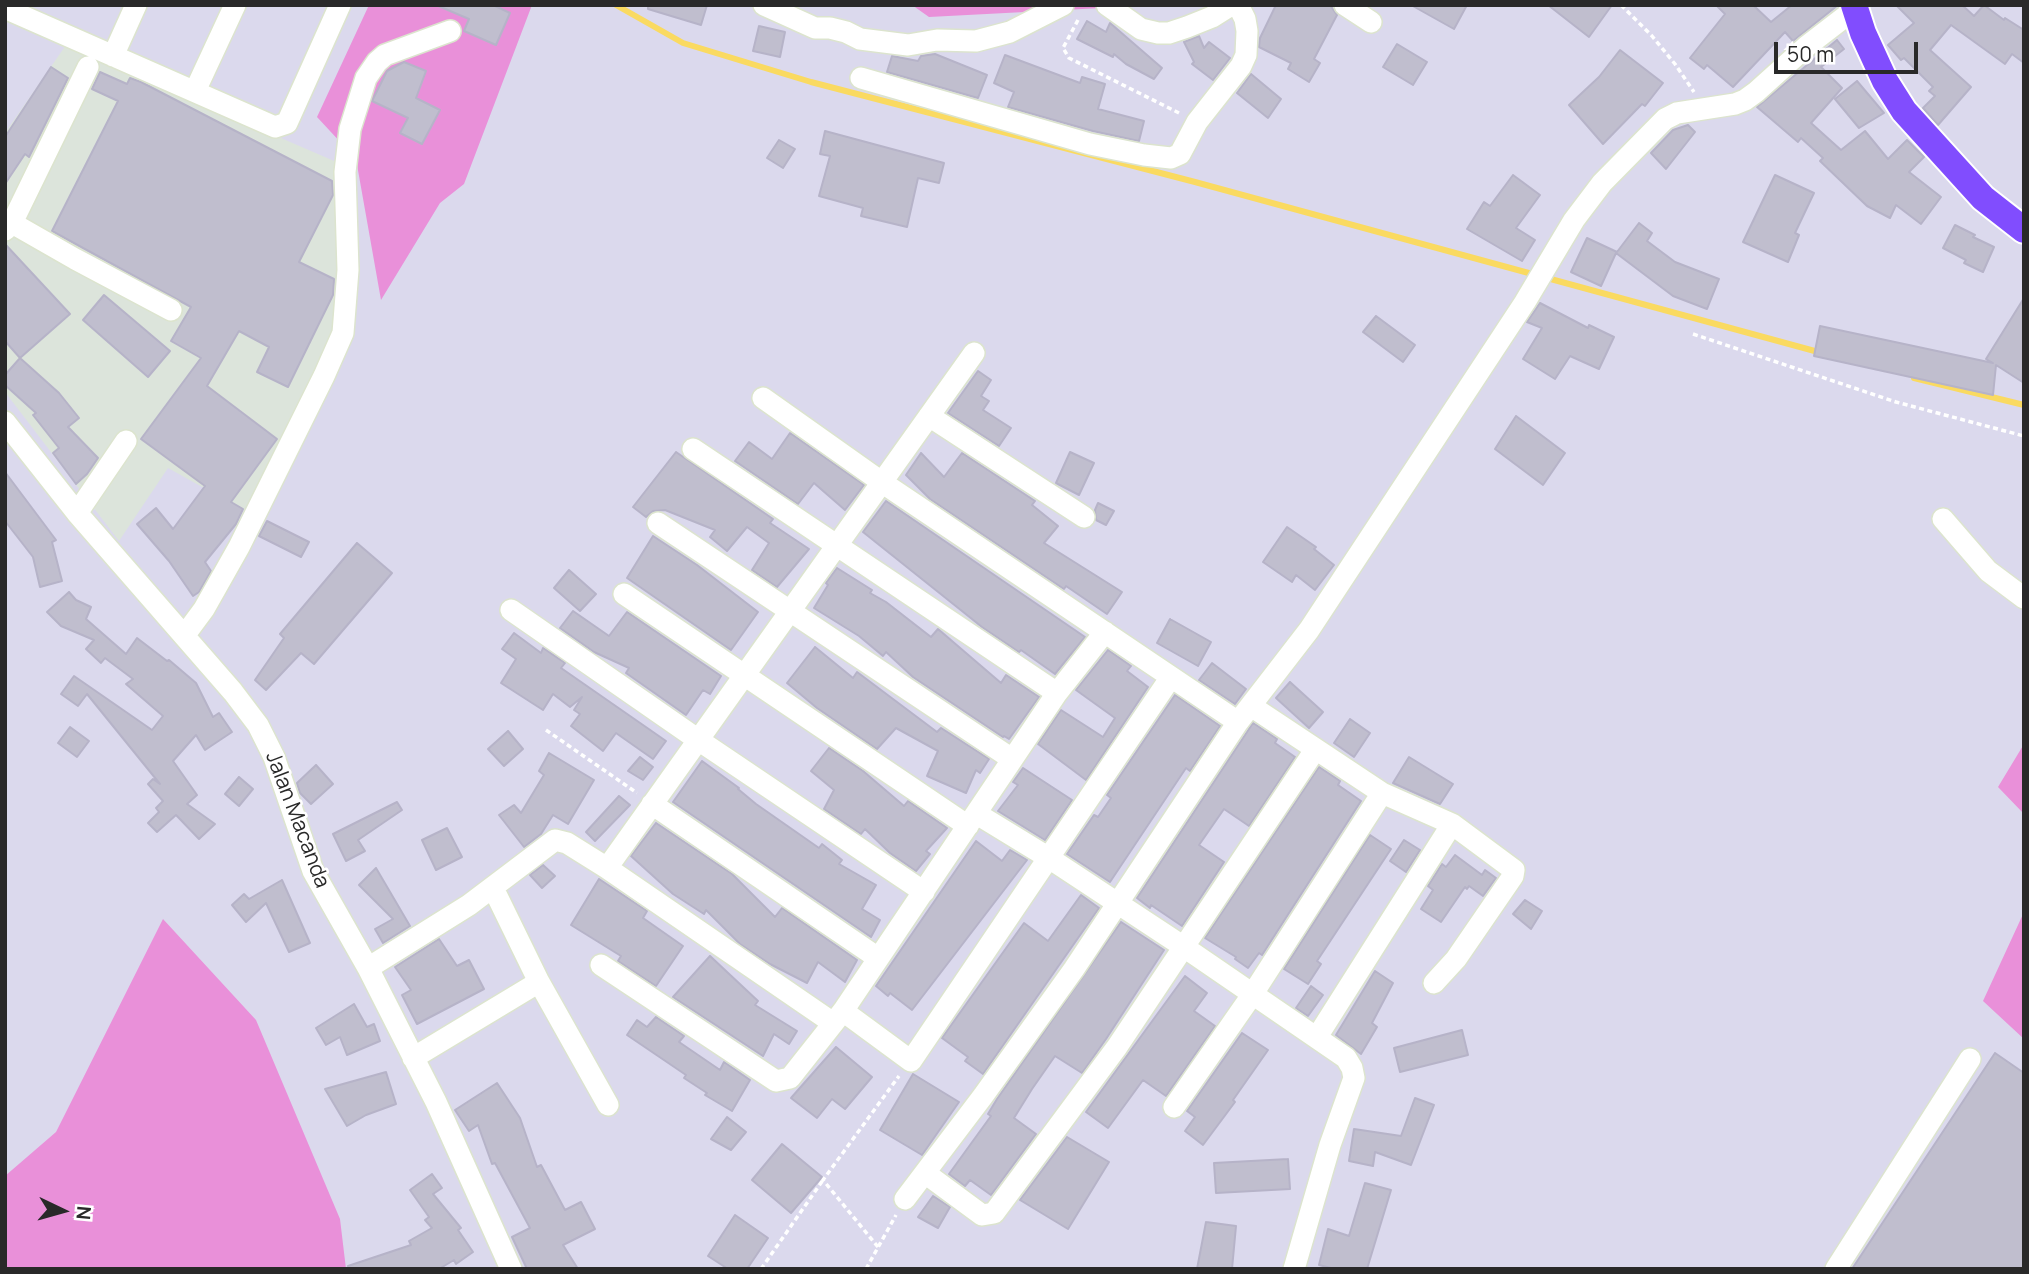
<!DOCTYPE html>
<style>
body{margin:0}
#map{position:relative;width:2029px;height:1274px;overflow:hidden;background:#dbd9ed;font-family:Manrope,sans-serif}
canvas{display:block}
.frame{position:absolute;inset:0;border:7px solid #292929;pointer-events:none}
.north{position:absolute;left:28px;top:1176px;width:70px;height:70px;-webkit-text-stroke:5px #fff;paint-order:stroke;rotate:95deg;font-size:19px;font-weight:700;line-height:28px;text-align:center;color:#292929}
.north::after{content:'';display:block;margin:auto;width:24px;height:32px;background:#292929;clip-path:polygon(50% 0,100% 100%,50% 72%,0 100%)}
.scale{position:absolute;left:1774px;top:42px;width:144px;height:32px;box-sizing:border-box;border:4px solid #292929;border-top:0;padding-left:9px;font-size:21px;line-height:24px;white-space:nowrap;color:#292929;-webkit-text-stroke:5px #fff;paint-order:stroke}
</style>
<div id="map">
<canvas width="2029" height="1274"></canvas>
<div class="frame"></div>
<div class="north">N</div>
<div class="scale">50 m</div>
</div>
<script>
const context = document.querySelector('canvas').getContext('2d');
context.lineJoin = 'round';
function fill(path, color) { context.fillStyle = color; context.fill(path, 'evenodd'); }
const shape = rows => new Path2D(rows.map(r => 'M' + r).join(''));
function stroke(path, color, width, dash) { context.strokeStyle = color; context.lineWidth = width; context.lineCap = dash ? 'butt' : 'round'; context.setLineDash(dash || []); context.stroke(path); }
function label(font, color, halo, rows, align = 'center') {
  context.font = font + ' Manrope,sans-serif'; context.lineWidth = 5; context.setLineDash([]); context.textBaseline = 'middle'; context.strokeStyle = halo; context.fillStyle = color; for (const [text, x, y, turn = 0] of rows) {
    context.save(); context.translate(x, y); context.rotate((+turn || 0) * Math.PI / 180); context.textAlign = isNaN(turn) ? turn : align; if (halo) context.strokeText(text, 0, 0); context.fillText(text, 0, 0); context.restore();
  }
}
fill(shape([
 [66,45,341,164,337,333,247,512,168,468,119,541,5,392,5,133]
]), '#dce4db');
fill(shape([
 [369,5,532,5,464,184,440,203,381,300,356,159,317,117],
 [912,5,1159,5,929,17],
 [2024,744,2024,814,1998,787],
 [2024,912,2024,1039,1983,1001],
 [163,919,256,1020,340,1219,346,1269,5,1269,5,1176,56,1132]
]), '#e990d9');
stroke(shape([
 [616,5,683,43,811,82,1195,182,1822,353],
 [1914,378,2024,405]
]), '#fada61', 6);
const building = shape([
 [436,5,493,5,510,13,496,45,464,31,469,19,436,5],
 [648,5,707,5,701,25,648,9,648,5],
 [1276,5,1330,5,1337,15,1314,59,1320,63,1309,82,1288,69,1291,63,1259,47,1260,38,1276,5],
 [1411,5,1467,5,1454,29,1411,5],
 [1548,5,1612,5,1589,37,1548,5],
 [1716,5,1753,5,1771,22,1792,5,1838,5,1793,41,1785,32,1733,87,1707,65,1704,69,1690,58,1725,14,1716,5],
 [1896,5,1962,5,1974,16,1984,5,2004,20,2005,18,2024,30,2024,63,2012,54,2005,64,1951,25,1930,50,1971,87,1938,125,1923,108,1935,96,1929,91,1933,87,1904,58,1901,60,1888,45,1914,23,1896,5],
 [1087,21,1106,32,1110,23,1162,68,1154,79,1126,64,1114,54,1113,57,1077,39,1087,21],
 [759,26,785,32,780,57,753,51,759,26],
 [1199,36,1204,48,1209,42,1230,58,1213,80,1192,64,1194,62,1184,42,1199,36],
 [1837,40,1844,49,1821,67,1842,88,1811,123,1841,150,1865,131,1888,159,1907,140,1924,157,1909,172,1941,197,1921,224,1896,205,1890,218,1867,206,1820,161,1823,158,1801,138,1798,142,1757,107,1837,40],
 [1397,44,1427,62,1413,85,1383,67,1397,44],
 [1620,50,1663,83,1645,106,1642,104,1603,144,1569,105,1599,77,1620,50],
 [935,54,987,75,978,98,887,72,892,56,918,61,921,56,935,54],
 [1005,55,1080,83,1082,77,1105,84,1098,109,1144,121,1139,141,1093,131,1008,107,1014,92,994,83,1005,55],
 [404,62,426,71,416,98,440,110,422,144,400,133,408,118,372,101,387,71,404,62],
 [51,67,68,78,29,157,25,154,5,184,5,137,51,67],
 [100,72,127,84,130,78,141,82,332,181,333,195,299,262,334,279,333,295,288,387,257,372,269,347,239,331,207,386,277,439,231,502,243,509,236,524,205,562,211,571,199,592,193,596,169,561,137,524,156,508,173,529,205,486,141,439,201,358,171,341,191,307,52,231,118,101,92,89,100,72],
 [1251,74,1281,99,1268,118,1237,93,1251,74],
 [1857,81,1884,113,1859,128,1835,99,1857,81],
 [1688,125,1695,132,1666,169,1651,153,1673,130,1688,125],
 [825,131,944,163,939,183,918,178,907,227,861,216,863,208,819,196,830,156,820,154,825,131],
 [779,140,795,149,783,168,767,158,779,140],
 [1513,175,1540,195,1516,228,1535,240,1522,261,1467,229,1484,202,1490,206,1513,175],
 [1775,175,1814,193,1795,233,1799,235,1788,262,1743,242,1775,175],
 [1639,223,1652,233,1647,241,1675,262,1719,279,1707,309,1673,296,1616,253,1601,286,1571,272,1587,238,1617,252,1639,223],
 [1955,225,1975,235,1973,237,1994,247,1983,272,1964,263,1966,260,1943,248,1955,225],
 [5,244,70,314,20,358,5,341,5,244],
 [104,295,170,351,148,377,83,320,104,295],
 [2024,298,2024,383,1996,365,1993,395,1814,356,1820,326,1993,363,1986,359,2024,298],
 [1540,303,1588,328,1589,325,1614,337,1599,369,1570,356,1555,379,1523,359,1542,328,1527,322,1540,303],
 [1376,316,1415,345,1403,362,1363,332,1376,316],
 [20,358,59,393,79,418,68,427,98,458,87,474,76,484,53,453,59,448,33,415,36,413,5,385,5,375,20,358],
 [978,371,991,380,981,396,989,401,983,410,1011,428,999,446,948,413,978,371],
 [1516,416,1565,453,1543,485,1495,449,1516,416],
 [790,433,864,485,845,510,814,483,798,504,735,461,749,442,772,459,790,433],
 [676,452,773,519,770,523,809,549,777,587,752,570,769,543,747,527,727,551,710,537,715,530,665,510,653,511,646,517,633,507,676,452],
 [1070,452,1094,463,1079,495,1056,483,1070,452],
 [921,453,944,477,962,453,1035,501,1032,505,1058,526,1044,543,1122,592,1107,614,1066,586,1064,589,930,499,906,475,921,453],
 [5,472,56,540,52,542,62,581,40,587,33,557,5,521,5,472],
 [886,501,1085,637,1055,674,1021,650,1019,652,982,627,863,532,886,501],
 [1098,503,1114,511,1106,525,1096,520,1095,510,1098,503],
 [267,521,309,542,301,557,259,536,267,521],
 [1287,527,1316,547,1314,549,1334,565,1315,590,1296,575,1292,582,1263,562,1287,527],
 [653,536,697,565,758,612,731,650,627,578,653,536],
 [357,543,392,573,314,664,301,653,266,690,255,680,284,638,280,634,357,543],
 [837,568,872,590,870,593,886,602,931,637,938,629,1001,683,1006,675,1039,697,1009,739,1004,736,1003,737,913,677,886,652,883,656,859,636,814,608,828,585,826,583,837,568],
 [569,570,596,594,580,611,554,588,569,570],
 [69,592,76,600,91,607,86,619,126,654,137,638,167,661,169,660,196,683,213,717,219,713,232,732,205,750,196,735,173,761,197,795,187,804,215,824,199,839,176,815,157,832,148,823,159,812,156,808,163,801,148,784,153,779,160,784,87,694,78,706,61,694,74,676,152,730,163,716,126,684,133,679,105,658,101,663,86,649,94,640,61,626,47,612,69,592],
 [573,611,609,636,627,612,721,676,710,694,703,690,686,715,626,673,629,668,594,652,560,628,573,611],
 [1170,619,1211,642,1198,666,1157,643,1170,619],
 [514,633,541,653,543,648,565,663,561,668,666,741,653,759,616,733,603,751,571,726,580,714,574,710,582,697,570,707,553,694,543,710,501,683,516,659,502,649,514,633],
 [815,647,853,678,857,672,937,732,941,728,989,759,980,773,976,770,966,793,927,776,938,751,896,728,877,749,817,708,787,683,815,647],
 [1108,650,1131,666,1127,671,1148,687,1086,780,1038,744,1061,710,1103,737,1115,718,1076,690,1108,650],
 [1212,663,1246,689,1235,704,1199,680,1212,663],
 [1290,682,1323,712,1309,728,1276,698,1290,682],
 [1175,695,1220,726,1190,771,1186,768,1110,882,1067,854,1094,815,1098,817,1111,798,1107,795,1175,695],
 [1350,719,1370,733,1354,757,1334,743,1350,719],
 [1253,723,1277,739,1275,743,1295,757,1249,826,1224,809,1199,845,1224,862,1182,926,1151,905,1150,908,1137,898,1253,723],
 [70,727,89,741,77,757,58,743,70,727],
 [508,731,523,749,504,766,488,749,508,731],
 [829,748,863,771,904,806,908,801,947,828,926,851,930,854,916,871,890,853,865,829,861,834,824,809,834,790,811,771,829,748],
 [549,753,594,780,568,824,553,815,541,834,524,847,499,815,514,805,521,813,544,775,539,771,549,753],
 [640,757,653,767,643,780,628,771,640,757],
 [1409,757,1453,784,1440,804,1393,783,1409,757],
 [702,761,739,788,738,789,756,804,819,848,822,844,842,860,839,864,876,885,862,909,880,920,871,937,673,802,702,761],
 [316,765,333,784,311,804,300,793,297,783,316,765],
 [1319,767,1340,781,1338,785,1361,801,1262,955,1259,953,1248,968,1235,959,1236,957,1205,938,1319,767],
 [1023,768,1072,800,1045,840,998,811,1018,785,1013,782,1023,768],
 [239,777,253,789,239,806,225,794,239,777],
 [619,796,630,805,595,841,586,832,619,796],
 [397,802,402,810,358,840,365,851,346,861,333,834,397,802],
 [656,823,732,874,775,917,782,908,857,960,845,982,818,962,807,983,770,964,740,944,706,910,704,914,673,894,631,856,656,823],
 [447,828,462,857,436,870,422,840,447,828],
 [1370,835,1391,849,1317,961,1321,964,1308,984,1284,969,1370,835],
 [1404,840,1420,850,1406,872,1390,861,1404,840],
 [976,841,1002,861,1010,850,1027,860,912,1010,890,993,888,996,876,986,976,841],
 [1455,855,1482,875,1485,870,1496,878,1483,896,1469,886,1467,889,1465,887,1441,922,1421,909,1433,890,1428,886,1442,864,1446,867,1455,855],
 [543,865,555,876,542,888,530,875,543,865],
 [376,868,410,926,383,943,375,929,393,919,359,885,376,868],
 [599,879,647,911,643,918,683,946,656,986,618,961,621,956,571,925,599,879],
 [282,880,310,943,289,952,266,903,246,922,232,905,244,894,249,899,282,880],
 [1081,895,1099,908,983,1074,965,1061,968,1057,942,1038,1024,923,1048,941,1081,895],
 [1525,900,1542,911,1531,929,1513,914,1525,900],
 [1121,922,1164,950,1106,1039,1082,1073,1055,1056,1032,1089,1014,1118,1036,1134,991,1195,970,1180,965,1186,949,1174,991,1116,988,1114,997,1099,1121,922],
 [439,939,457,966,469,960,484,989,417,1024,402,995,411,990,395,967,439,939],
 [710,956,758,1001,755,1005,797,1031,789,1044,774,1034,763,1056,673,997,710,956],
 [1375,971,1393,983,1372,1023,1377,1027,1361,1054,1336,1035,1375,971],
 [1185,976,1207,993,1194,1011,1215,1026,1166,1096,1143,1080,1108,1128,1086,1112,1185,976],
 [1311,986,1323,995,1308,1016,1296,1008,1311,986],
 [354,1004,367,1027,374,1024,380,1041,347,1055,340,1037,326,1045,316,1028,354,1004],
 [656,1017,684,1036,679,1042,720,1070,724,1062,750,1080,732,1111,705,1095,707,1093,684,1078,686,1075,627,1035,637,1020,647,1027,656,1017],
 [1462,1030,1468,1055,1400,1072,1394,1048,1462,1030],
 [1242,1033,1268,1050,1233,1100,1235,1102,1203,1145,1185,1131,1195,1117,1187,1111,1242,1033],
 [836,1047,872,1077,845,1109,832,1099,817,1118,791,1098,836,1047],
 [1995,1053,2024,1073,2024,1269,1852,1269,1995,1053],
 [386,1072,396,1104,366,1115,347,1126,325,1089,386,1072],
 [913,1074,959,1102,922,1155,880,1130,913,1074],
 [497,1083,520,1118,537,1167,541,1165,565,1210,581,1202,595,1229,563,1245,578,1269,527,1269,512,1237,530,1228,495,1163,492,1164,478,1125,469,1131,455,1110,497,1083],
 [1415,1098,1434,1105,1411,1165,1375,1152,1373,1166,1349,1161,1354,1129,1401,1136,1415,1098],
 [727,1117,746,1132,731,1150,711,1139,727,1117],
 [1067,1137,1109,1162,1068,1229,1020,1200,1067,1137],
 [782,1144,822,1177,791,1213,752,1180,782,1144],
 [1288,1159,1290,1189,1216,1193,1214,1163,1288,1159],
 [432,1174,442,1188,433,1194,461,1228,458,1230,473,1252,456,1264,454,1260,439,1269,349,1269,348,1266,411,1245,409,1241,432,1228,425,1220,429,1217,410,1190,432,1174],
 [1365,1183,1391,1190,1367,1269,1335,1269,1319,1265,1328,1229,1349,1236,1365,1183],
 [933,1196,950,1207,938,1228,918,1217,933,1196],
 [735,1215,768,1238,747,1269,728,1269,708,1256,735,1215],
 [1206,1222,1236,1226,1232,1269,1197,1269,1206,1222]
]);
fill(building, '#c0bece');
stroke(building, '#b6b3c8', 2);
const minor = shape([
 [764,5,815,28,830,28,846,32,860,39,908,45,937,40,976,41,1010,32,1063,5],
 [1107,5,1141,29,1158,33,1169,33,1187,27,1212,17,1231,5],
 [1345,5,1371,22],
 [9,10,275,127,287,123,340,5],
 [113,56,136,5],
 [861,78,1090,144,1144,155,1171,158,1180,154,1197,122,1241,66,1246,55,1247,31,1245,19,1238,5],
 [195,91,235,5],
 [12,223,75,259,171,310],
 [5,230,12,223,88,67],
 [763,398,883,483,1238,722,1309,630,1525,302,1574,220,1602,183,1665,119,1677,113,1735,104,1745,100,1756,92,1807,46,1855,9],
 [929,416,1084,517],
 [5,422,77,513,233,692,258,725,274,757,313,871,368,968,436,1102,511,1269],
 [693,449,1057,693],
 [77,513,126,441],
 [1943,519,1988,571,2024,598],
 [658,523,1012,759],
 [624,594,968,826],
 [511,610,697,739,924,892],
 [184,636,204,609,239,547,324,376,343,333,348,270,345,172,350,129,366,78,377,62,385,55,450,31],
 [1251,706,1382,793,1452,824,1514,870,1513,876,1456,959,1434,983],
 [652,804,878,958],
 [977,814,1049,858,1184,947,1346,1058,1352,1068,1354,1078,1330,1145,1294,1269],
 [607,868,974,353],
 [497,896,539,982,608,1105],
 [601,965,776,1081,790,1078,843,1011,1057,693,1105,632],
 [368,968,469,905,555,840,567,843,607,868,833,1023],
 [843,1011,911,1061,1171,677],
 [1317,1037,1452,824],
 [413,1058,539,982],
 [1174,1107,1252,995,1382,793],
 [925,1173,982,1215,994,1213,1117,1047,1315,750],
 [905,1199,983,1096,1074,969,1238,722],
 [1836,1269,1970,1059]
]);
const major = shape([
 [1854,5,1863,33,1885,81,1904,111,1983,198,2024,230]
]);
stroke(minor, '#dce4ce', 24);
stroke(major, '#fff', 30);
stroke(shape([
 [1621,5,1652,36,1675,64,1694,92],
 [1078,20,1063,48,1069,58,1179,113],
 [1693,334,1896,402,2024,436],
 [546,730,637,793],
 [878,1247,823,1180,899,1076],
 [761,1269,823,1180],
 [866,1269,896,1215]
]), '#fff', 3.5, [5, 3.5]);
stroke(minor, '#fff', 21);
stroke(major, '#814dfe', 26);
label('21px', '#292929', '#fff', [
 ["Jalan Macanda",297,820,69]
]);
</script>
